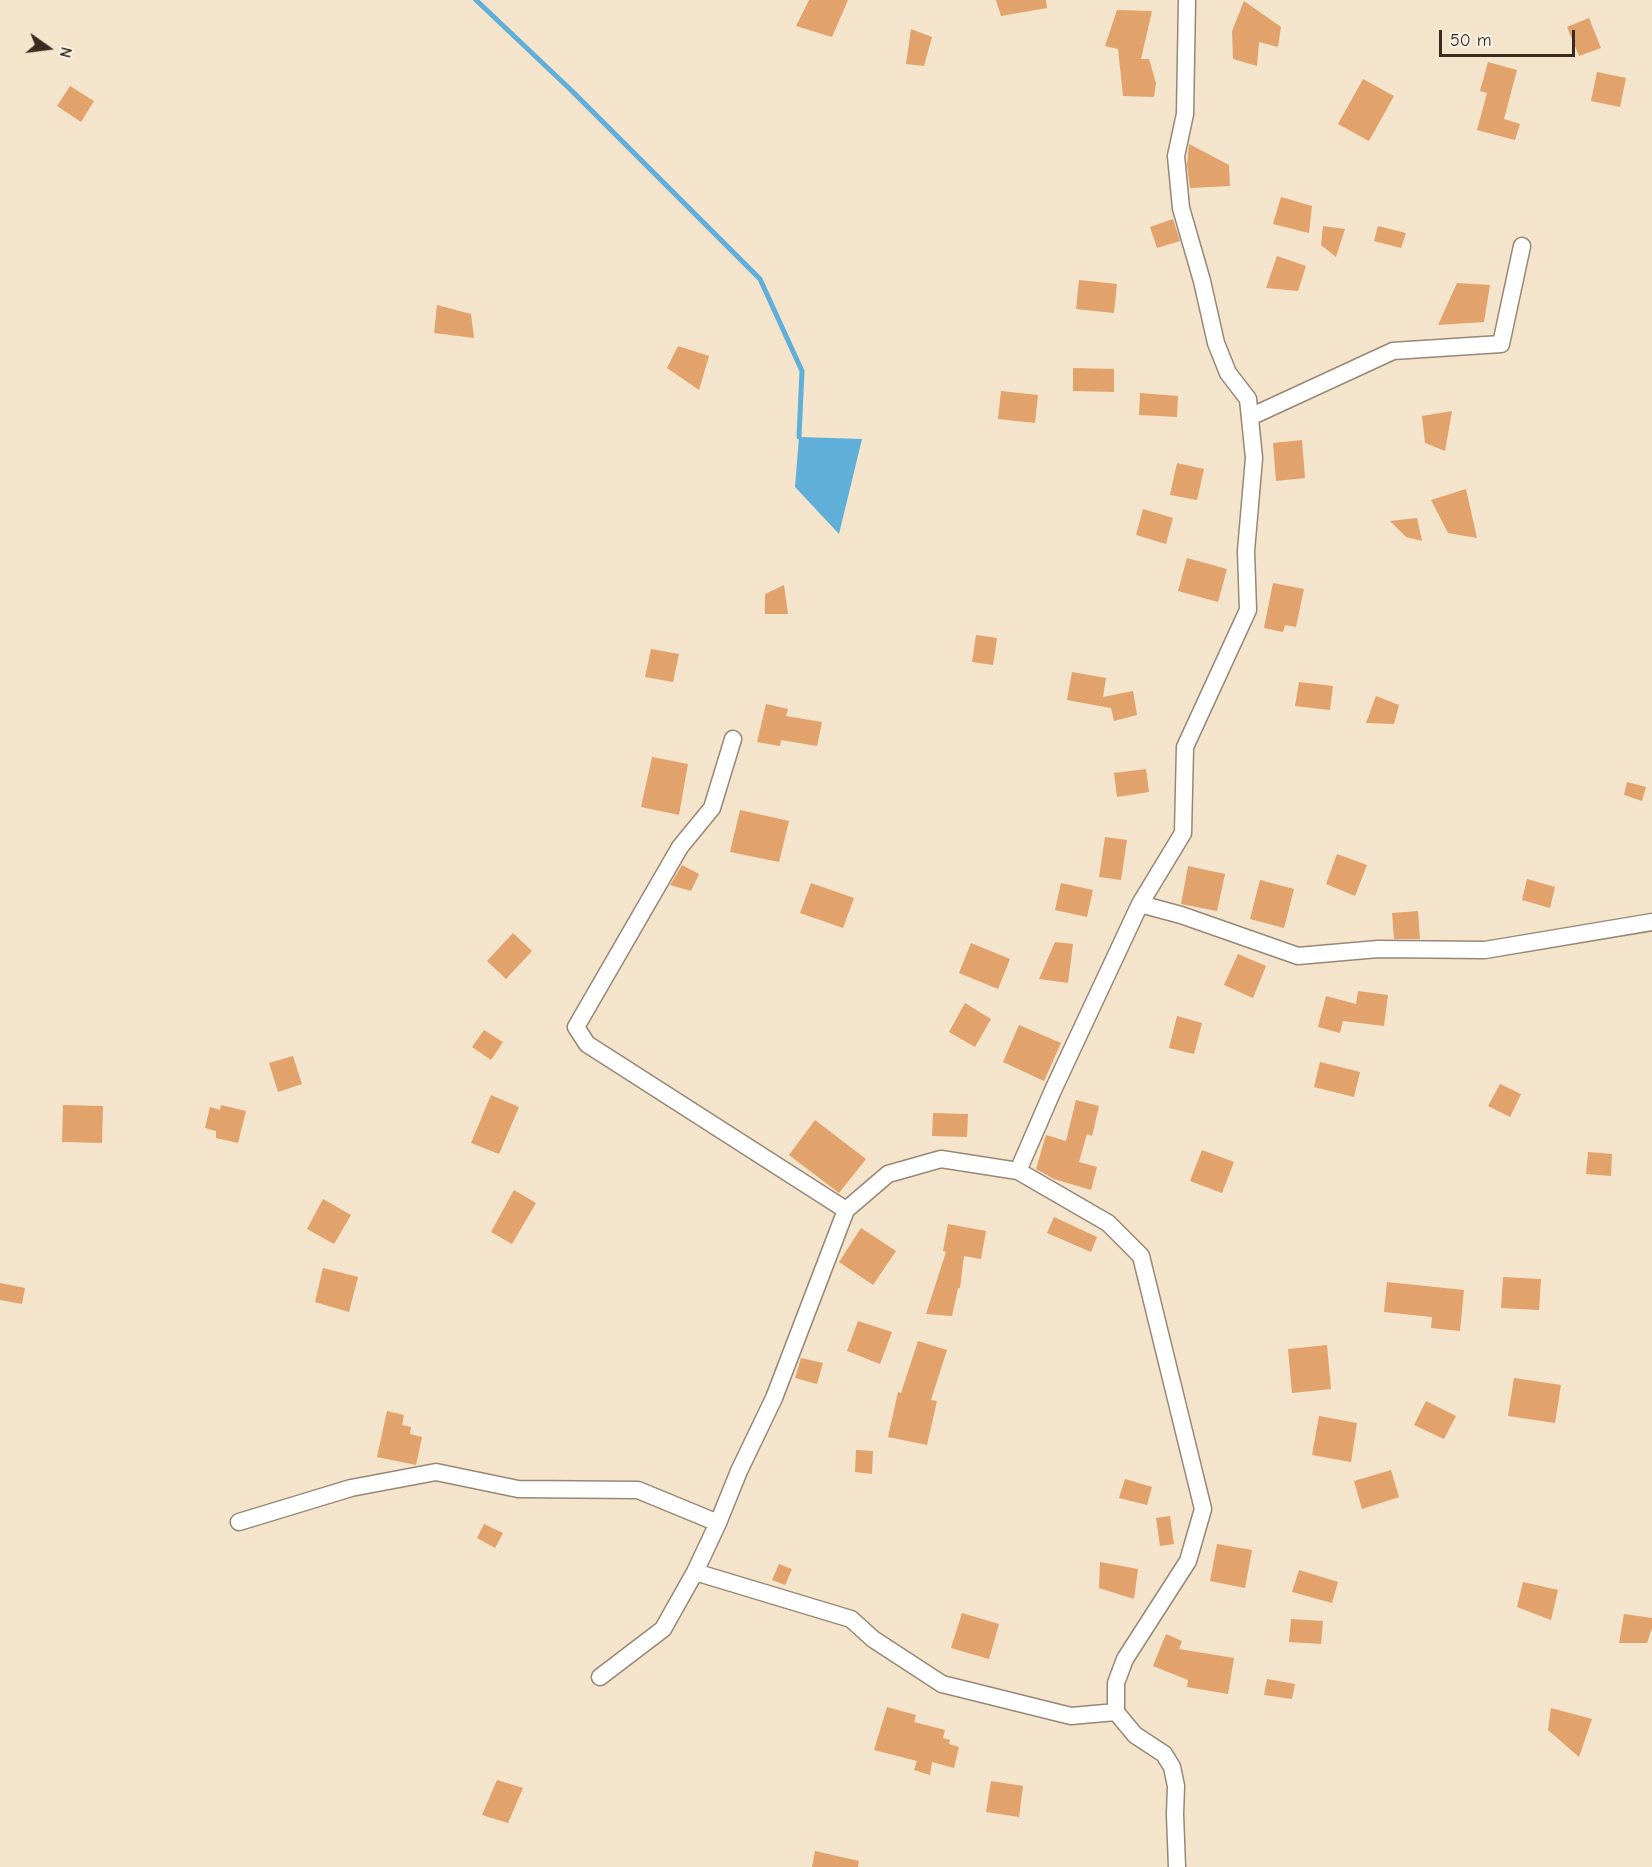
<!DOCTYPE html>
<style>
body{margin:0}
#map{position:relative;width:1652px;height:1867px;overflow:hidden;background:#f4e4cc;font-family:"Comic Neue",sans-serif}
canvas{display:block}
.north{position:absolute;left:18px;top:18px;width:60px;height:60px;-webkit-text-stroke:4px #f7f3e8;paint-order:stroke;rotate:104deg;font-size:16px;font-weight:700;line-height:24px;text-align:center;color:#3b2a1e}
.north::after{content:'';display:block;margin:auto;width:21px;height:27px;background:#3b2a1e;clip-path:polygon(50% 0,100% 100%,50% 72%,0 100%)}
.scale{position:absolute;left:1439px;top:30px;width:136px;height:27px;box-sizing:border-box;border:3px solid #3b2a1e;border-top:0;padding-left:8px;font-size:18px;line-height:21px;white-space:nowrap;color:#3b2a1e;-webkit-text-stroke:4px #f7f3e8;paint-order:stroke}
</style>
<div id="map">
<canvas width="1652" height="1867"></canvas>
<div class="north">N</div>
<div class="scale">50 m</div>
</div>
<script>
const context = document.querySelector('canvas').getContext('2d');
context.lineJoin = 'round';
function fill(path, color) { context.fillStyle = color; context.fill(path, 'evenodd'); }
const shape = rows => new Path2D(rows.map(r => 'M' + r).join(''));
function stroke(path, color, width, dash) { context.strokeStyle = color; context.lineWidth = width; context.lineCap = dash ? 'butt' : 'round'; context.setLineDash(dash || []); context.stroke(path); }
fill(shape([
 [799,437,862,439,839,534,795,487]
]), '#5fafd9');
stroke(shape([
 [476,0,572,91,760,279,802,371,799,437]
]), '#5fafd9', 5);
fill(shape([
 [809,0,848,0,832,37,796,26],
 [996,0,1046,0,1047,8,1001,16],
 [1244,1,1281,27,1278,47,1259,42,1257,66,1233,59,1232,31],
 [1117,10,1152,11,1141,59,1149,59,1156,83,1154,97,1123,96,1118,49,1105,46],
 [1589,18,1601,48,1579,56,1567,27],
 [911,29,932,37,924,66,906,64],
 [1488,62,1517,70,1504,119,1520,124,1515,140,1477,130,1487,93,1480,91],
 [1597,72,1626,78,1620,107,1591,101],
 [1363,79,1394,96,1369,141,1338,124],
 [70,86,94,101,81,122,57,106],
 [1189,144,1229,165,1230,186,1190,188,1187,165],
 [1281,197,1312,206,1309,233,1273,224],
 [1173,219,1180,241,1157,248,1150,227],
 [1323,226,1345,229,1336,257,1321,245],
 [1378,226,1406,233,1401,248,1374,241],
 [1277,256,1306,266,1298,291,1266,288],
 [1079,280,1117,284,1114,313,1076,309],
 [1457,283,1490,285,1484,322,1438,325],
 [437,305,471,314,474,338,434,333],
 [678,346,709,356,699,390,667,368],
 [1073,368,1114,369,1114,392,1073,391],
 [1001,391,1038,395,1035,423,998,419],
 [1140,393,1178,396,1177,417,1139,415],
 [1452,411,1445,451,1425,443,1422,416],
 [1302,440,1305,478,1276,481,1273,443],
 [1177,463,1204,469,1197,500,1170,495],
 [1466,489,1477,538,1448,533,1431,500],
 [1143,509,1173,518,1166,544,1136,535],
 [1417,518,1422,541,1406,537,1390,521],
 [1187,558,1227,569,1218,602,1178,591],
 [1273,583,1304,589,1296,627,1285,625,1283,632,1264,628],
 [784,585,788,614,765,614,765,594],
 [976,635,997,638,993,665,972,662],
 [651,649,679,654,673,682,645,677],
 [1072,672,1106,678,1103,697,1133,691,1137,715,1114,721,1111,708,1067,700],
 [1299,682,1333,686,1330,710,1295,706],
 [1376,696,1399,705,1394,724,1366,723],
 [766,704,788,709,786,716,822,722,817,746,781,740,780,746,757,742],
 [652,757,688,764,679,815,641,807],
 [1146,769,1149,792,1117,797,1114,773],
 [1627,782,1646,787,1642,801,1624,795],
 [740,810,789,821,779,862,730,852],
 [1105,837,1127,840,1121,880,1099,877],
 [1337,854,1367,865,1355,896,1326,884],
 [682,865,699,874,691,891,670,885],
 [1188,866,1225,874,1217,911,1181,904],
 [1527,879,1555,887,1550,908,1522,900],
 [1260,880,1294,889,1284,928,1250,919],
 [811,883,854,898,843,928,800,913],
 [1061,883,1093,890,1087,917,1055,910],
 [1418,911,1420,939,1394,939,1392,913],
 [513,933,532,951,506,979,487,961],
 [1055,942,1073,944,1068,983,1039,979],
 [971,943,1010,959,998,989,959,973],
 [1238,954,1266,966,1253,998,1224,985],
 [1358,991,1388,995,1384,1026,1343,1021,1340,1033,1318,1027,1326,996,1356,1004],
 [965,1003,991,1019,975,1047,949,1032],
 [1177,1016,1202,1023,1194,1054,1169,1048],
 [1019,1025,1061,1043,1044,1081,1003,1062],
 [484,1030,503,1042,491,1060,472,1047],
 [293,1056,302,1084,278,1092,269,1063],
 [1320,1062,1360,1072,1354,1097,1314,1087],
 [1500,1084,1521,1094,1510,1117,1488,1106],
 [491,1095,519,1107,499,1154,471,1143],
 [1076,1100,1099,1106,1092,1136,1087,1134,1079,1162,1097,1167,1091,1190,1054,1179,1036,1169,1046,1135,1066,1141],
 [63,1105,103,1106,102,1143,62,1142],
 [221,1105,246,1111,238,1143,216,1138,216,1131,205,1128,210,1107,220,1110],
 [933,1113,968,1114,967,1137,932,1136],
 [815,1120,866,1159,839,1193,789,1155],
 [1202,1150,1234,1162,1222,1193,1190,1181],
 [1588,1152,1612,1154,1611,1176,1586,1174],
 [514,1190,536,1203,512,1244,491,1232],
 [323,1199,351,1215,334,1244,307,1229],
 [1054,1217,1097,1237,1091,1252,1047,1233],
 [948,1224,986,1231,981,1259,964,1256,960,1288,958,1288,952,1316,926,1314,946,1252,943,1251],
 [861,1228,896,1251,873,1285,839,1262],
 [323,1268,358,1277,349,1312,315,1302],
 [1503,1277,1541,1279,1539,1310,1501,1308],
 [1387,1282,1464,1290,1460,1331,1431,1328,1432,1317,1384,1312],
 [0,1283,25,1288,22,1304,0,1300],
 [858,1321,892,1332,880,1364,847,1351],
 [918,1341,947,1350,931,1400,937,1401,927,1445,888,1437,898,1392,901,1393],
 [1327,1345,1331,1389,1292,1393,1288,1349],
 [801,1358,823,1363,817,1384,795,1378],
 [1514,1378,1561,1385,1555,1423,1508,1416],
 [1426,1401,1456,1416,1444,1439,1414,1425],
 [387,1411,404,1415,402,1425,411,1427,410,1434,422,1437,416,1465,377,1457],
 [1319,1416,1357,1423,1351,1462,1312,1455],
 [856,1450,873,1451,872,1474,855,1472],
 [1391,1470,1399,1497,1362,1509,1354,1481],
 [1125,1479,1152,1487,1147,1505,1119,1498],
 [1170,1516,1174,1544,1160,1546,1156,1518],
 [484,1524,503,1533,495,1548,477,1538],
 [1217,1544,1252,1550,1245,1588,1210,1581],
 [1100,1562,1138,1569,1134,1599,1099,1588],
 [779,1564,792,1569,785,1585,772,1580],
 [1299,1570,1338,1582,1332,1603,1292,1592],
 [1523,1582,1558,1590,1551,1620,1517,1607],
 [962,1613,999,1624,989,1659,951,1648],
 [1624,1614,1652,1618,1652,1628,1647,1643,1619,1643],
 [1291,1619,1323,1621,1321,1644,1289,1642],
 [1166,1634,1182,1641,1179,1649,1234,1658,1228,1694,1187,1687,1188,1680,1153,1666],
 [1267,1679,1295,1684,1292,1699,1264,1695],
 [887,1707,916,1715,914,1722,945,1730,943,1738,950,1740,949,1744,959,1747,954,1768,932,1762,930,1775,914,1770,917,1761,874,1750],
 [1551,1708,1592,1719,1579,1757,1548,1730],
 [497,1780,523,1788,508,1823,482,1815],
 [991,1781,1023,1786,1019,1817,986,1812],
 [815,1851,859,1861,858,1867,812,1867]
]), '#e1a26c');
const minor = shape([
 [1250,417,1393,351,1501,344,1522,246],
 [733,739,712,808,680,847,576,1027,587,1044,846,1210],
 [1140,904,1181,915,1298,956,1378,949,1485,950,1652,922],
 [239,1522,351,1488,436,1472,518,1489,638,1490,718,1523],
 [695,1572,851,1619,873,1639,942,1684,1071,1716,1116,1712],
 [600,1677,663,1629,695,1572,718,1523,739,1471,774,1398,846,1210,888,1174,941,1159,1018,1171],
 [1177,1867,1175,1814,1176,1786,1172,1767,1164,1754,1135,1735,1116,1712,1116,1683,1125,1659,1188,1561,1203,1509,1141,1256,1108,1223,1018,1171,1054,1088,1140,904,1183,833,1185,747,1248,610,1246,551,1254,458,1248,399,1228,373,1216,343,1202,281,1181,208,1176,156,1185,114,1187,0]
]);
stroke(minor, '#988775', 19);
stroke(minor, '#fff', 16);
</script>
